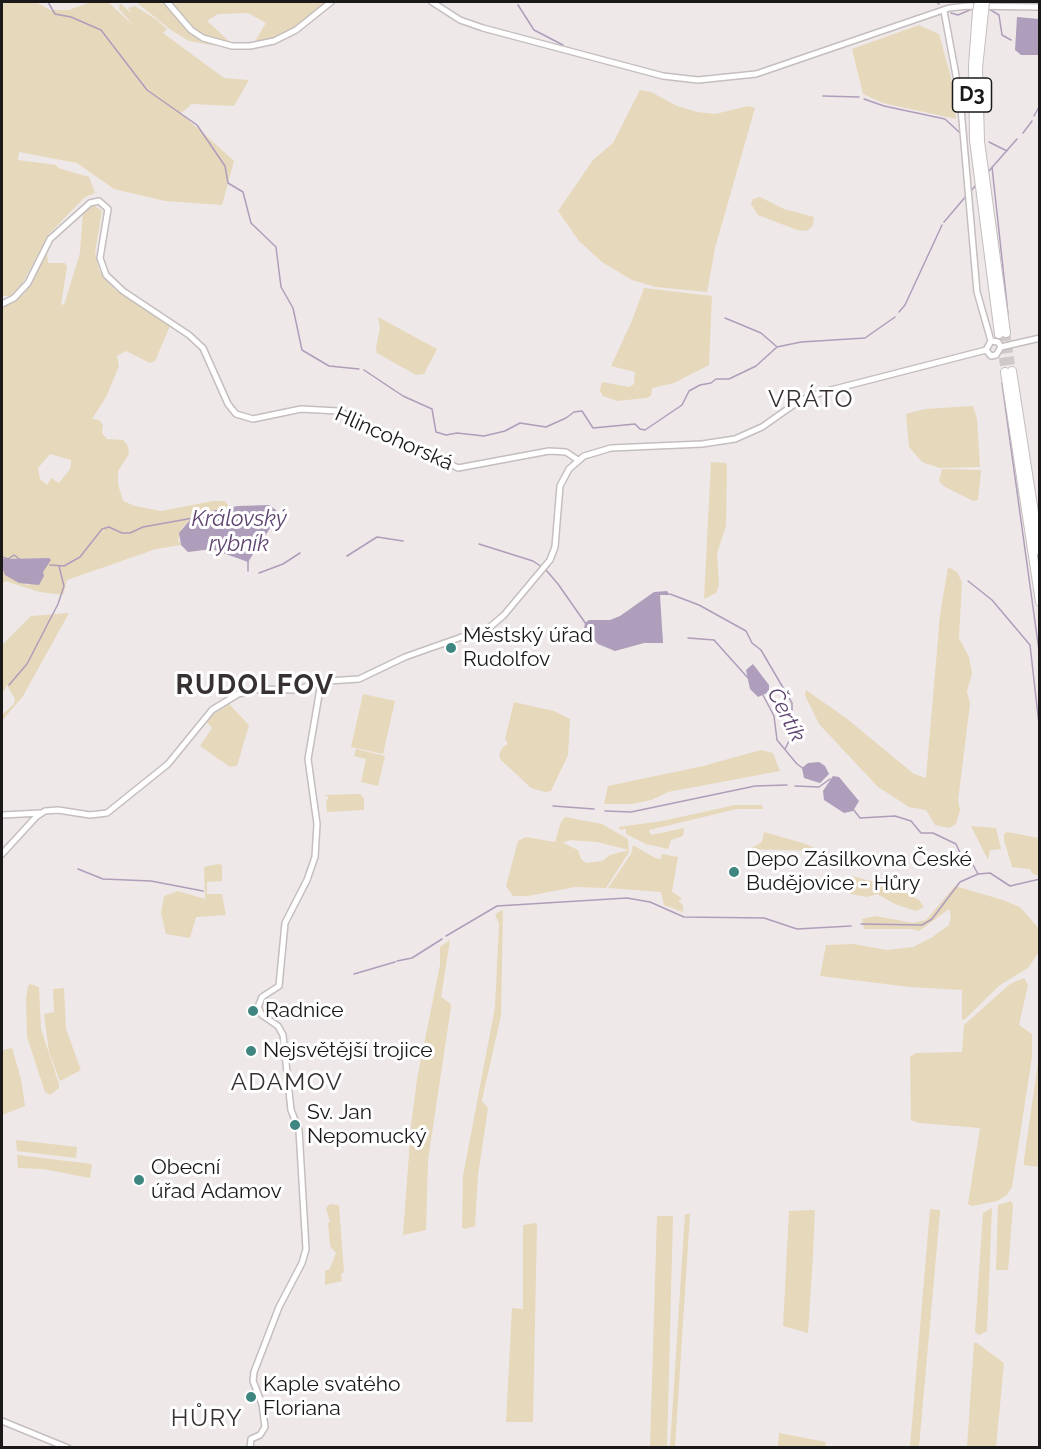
<!DOCTYPE html>
<meta charset="utf-8">
<style>
body{margin:0}
#map{position:relative;width:1041px;height:1449px;overflow:hidden;background:#efe8e8;font-family:Raleway,sans-serif}
canvas{display:block}
.frame{position:absolute;inset:0;border:3px solid #1a1818;pointer-events:none}
</style>
<div id="map">
<canvas width="1041" height="1449"></canvas>
<div class="frame"></div>
</div>
<script>
const context = document.querySelector('canvas').getContext('2d');
context.lineJoin = 'round';
function fill(path, color) { context.fillStyle = color; context.fill(path, 'evenodd'); }
const shape = rows => new Path2D(rows.map(r => 'M' + r).join(''));
function stroke(path, color, width, dash) { context.strokeStyle = color; context.lineWidth = width; context.lineCap = dash ? 'butt' : 'round'; context.setLineDash(dash || []); context.stroke(path); }
function label(font, color, halo, rows, align = 'center') {
  context.font = font + ' Raleway,sans-serif'; context.lineWidth = 6; context.setLineDash([]); context.textBaseline = 'middle'; context.strokeStyle = halo; context.fillStyle = color; for (const [text, x, y, turn = 0] of rows) {
    context.save(); context.translate(x, y); context.rotate((+turn || 0) * Math.PI / 180); context.textAlign = isNaN(turn) ? turn : align; if (halo) context.strokeText(text, 0, 0); context.fillText(text, 0, 0); context.restore();
  }
}
fill(shape([
 [2,2,36,2,50,10,69,10,91,2,108,2,134,26,119,9,120,3,132,14,128,8,135,6,157,20,167,29,163,33,224,78,249,80,234,106,192,104,181,113,234,161,222,205,165,201,114,189,77,163,19,152,18,160,56,165,58,168,89,177,95,193,85,197,49,234,21,286,10,296,2,296],
 [136,2,165,2,186,30,199,40,216,46,189,41,171,30],
 [169,2,328,2,298,26,278,37,254,43,266,23,248,13,218,14,207,21,230,42,214,40,194,30],
 [919,25,939,34,951,77,956,119,883,103,863,94,852,49],
 [640,90,651,92,677,106,697,112,715,114,749,106,755,108,715,248,707,292,656,287,632,280,602,262,579,241,558,211,593,160,613,143],
 [760,197,784,209,814,217,813,225,807,231,797,230,758,215,751,204,753,199],
 [92,204,102,211,95,253,99,270,114,289,170,326,155,361,150,363,126,351,117,356,119,366,106,397,92,419,99,420,103,425,102,433,107,439,123,440,128,446,129,454,118,471,118,484,123,501,135,506,161,511,213,501,225,501,230,508,195,514,182,528,178,540,181,545,156,549,67,580,63,595,40,592,5,581,2,585,2,567,4,566,6,575,28,585,43,572,49,558,2,559,2,307,24,294,47,251,48,263,65,263,67,267,61,304,64,305,80,253,83,211],
 [50,454,71,460,71,464,70,469,59,483,51,478,47,485,40,479,38,468],
 [644,288,712,296,709,365,674,383,652,388,651,396,646,398,617,401,603,396,600,391,602,382,629,387,634,384,635,372,611,366,631,323],
 [378,317,437,349,424,374,416,375,377,353,376,347,380,328],
 [973,406,977,419,980,467,940,468,922,462,909,447,906,414,925,409],
 [711,462,726,463,727,466,726,526,717,553,719,585,716,593,704,599],
 [942,469,981,470,978,500,973,501,945,487,939,481],
 [948,567,957,572,962,582,959,638,969,657,972,674,967,691,970,704,958,801,960,810,956,824,950,828,935,825,926,810,909,807,878,787,819,724,805,695,806,690,846,718,914,774,926,778,940,615],
 [69,613,23,696,2,721,2,715,14,704,15,699,7,685,2,694,2,645,31,616],
 [363,694,395,701,383,754,351,747],
 [514,702,554,711,570,719,568,755,551,791,545,792,531,788,501,760,499,755,502,748,508,744,505,739],
 [229,704,249,725,237,766,230,767,200,746,212,728,205,720],
 [356,749,385,756,378,786,361,782,366,759,354,756],
 [761,750,773,753,780,771,668,792,651,800,632,804,604,804,608,786,703,766],
 [360,794,364,799,364,810,327,812,326,801,329,797,324,795],
 [735,805,762,805,763,809,737,809,649,830,651,835,684,828,683,836,671,840,668,849,646,844,626,834,626,829,620,830,619,827,662,821],
 [565,817,602,824,628,839,629,852,606,888,575,887,528,896,513,896,506,886,518,841,526,837,555,842,561,822],
 [570,840,597,842,629,850,610,855,602,861,586,863,581,859,578,850,563,843],
 [971,826,996,828,1001,849,990,850,988,860],
 [764,832,806,844,821,851,750,849,762,842],
 [1007,832,1039,838,1039,876,1033,874,1030,869,1012,867,1004,840,1004,834],
 [633,845,655,858,661,859,662,854,678,857,672,892,682,898,678,901,683,905,683,912,664,905,661,892,608,888,631,854],
 [218,864,222,865,222,881,207,882,207,894,222,894,226,915,196,917,190,938,166,934,161,913,164,896,178,891,205,899,204,867],
 [852,876,896,888,919,900,924,907,916,911,895,904,877,894,867,897,850,894],
 [955,886,1003,900,1020,907,1039,929,1039,952,1028,968,1000,985,964,1020,962,1019,962,990,910,987,820,976,826,945,853,944,887,950,913,947,931,938,949,925,951,917,949,909,919,931,912,929,864,929,862,919,875,916,913,923,926,920],
 [503,910,501,1016,483,1095,482,1101,488,1108,478,1175,475,1226,465,1229,462,1227,463,1176,495,1007,499,924,495,914],
 [450,940,441,997,450,1003,451,1007,428,1160,426,1230,403,1235,411,1126,417,1079,440,965,440,947],
 [1024,978,1028,985,1019,1025,1032,1034,1032,1057,1012,1187,1007,1195,997,1201,972,1206,968,1204,980,1128,919,1123,911,1120,910,1057,916,1053,962,1052,964,1025,1010,984],
 [30,984,39,987,41,1029,59,1084,59,1088,50,1095,45,1092,27,1037,26,999,28,986],
 [64,988,66,1029,81,1070,60,1081,49,1052,44,1014,54,1012,53,989],
 [12,1048,21,1079,25,1106,2,1115,2,1050],
 [1038,1063,1040,1063,1039,1167,1024,1165,1024,1159],
 [16,1140,77,1147,76,1158,17,1151],
 [17,1155,92,1164,90,1178,43,1169,18,1168],
 [1011,1201,1013,1205,1008,1270,996,1270,998,1205],
 [330,1204,339,1205,344,1272,341,1274,342,1281,325,1285,325,1270,329,1270,336,1253,330,1246,328,1223,330,1222,326,1208],
 [992,1208,987,1331,979,1335,975,1332,983,1213],
 [930,1209,940,1210,940,1212,919,1447,910,1447],
 [815,1210,813,1255,808,1333,783,1326,789,1211],
 [685,1214,690,1214,675,1447,670,1447],
 [657,1216,673,1216,667,1448,650,1447],
 [535,1223,537,1225,533,1422,506,1422,512,1308,523,1309,523,1225],
 [974,1343,977,1343,1004,1363,996,1447,967,1447],
 [779,1433,826,1442,825,1447,778,1447]
]), '#e6d8ba');
fill(shape([
 [1017,17,1039,19,1038,55,1021,55,1015,50],
 [269,505,276,510,278,516,248,562,212,549,188,552,181,545,179,533,195,514,238,506],
 [49,558,51,560,43,572,44,576,39,585,19,583,5,575,2,567,2,559],
 [667,591,670,595,660,595,663,643,644,643,615,651,598,644,584,629,585,623,589,620,610,620,620,616,654,592],
 [753,664,769,685,769,692,758,697,750,689,746,670],
 [819,762,825,766,829,774,820,783,804,778,802,768,808,763],
 [833,776,839,777,859,801,853,811,844,813,824,800,823,791]
]), '#ae9dbb');
stroke(shape([
 [48,2,55,14,71,17,101,30,147,90,197,125,225,166,228,183,243,192,251,223,276,247,281,287,293,308,302,350,329,366,359,369],
 [936,2,939,4],
 [518,5,534,30,563,45],
 [989,9,999,15,1002,35,1011,40],
 [951,13,958,15,972,9],
 [823,96,859,97],
 [864,99,884,106,945,119,959,132],
 [1034,116,1040,105],
 [1023,133,1032,121],
 [989,142,1007,151],
 [992,167,1008,314],
 [988,172,1017,139],
 [970,192,977,184],
 [944,222,967,195],
 [899,312,905,305,942,225],
 [725,318,761,333,776,346],
 [364,370,403,396,432,409,436,432,446,435,457,433,484,436,505,431,520,423,546,427,566,418,574,412,582,411,593,428,635,424,640,429,645,430,682,405,689,391,700,385,711,383,716,379,729,379,756,366,777,347,801,342,865,338,895,317],
 [1002,383,1040,658],
 [273,525,278,527],
 [479,544,533,561,542,567],
 [347,556,377,537,403,541],
 [2,557,8,559,14,555,22,561],
 [248,561,248,571],
 [50,565,64,566,80,557,102,529,109,527,122,533,130,533,143,527,193,518],
 [546,570,558,584,586,624],
 [259,573,283,564,300,553],
 [968,581,992,600,1030,645,1040,733],
 [670,594,699,605,746,631,752,643,761,650,792,703,792,735,785,749],
 [688,638,714,640,748,678],
 [9,685,27,664,58,604,64,586,59,566],
 [763,695,774,716,777,740,797,764,804,769],
 [795,786,819,787,830,779],
 [553,806,594,809],
 [853,809,860,818,895,816,911,821,921,833,933,833,956,844,962,857,972,863,978,874,990,873,1010,886,1040,879],
 [605,811,631,812,755,786,787,785],
 [78,869,103,879,151,881,203,891],
 [861,924,922,925,932,919,960,882,978,874],
 [446,936,497,906,627,898,650,902,684,917,764,918,797,929,851,926],
 [397,961,412,958,442,939],
 [354,974,395,962]
]), '#ae9dbb', 1.5);
stroke(shape([
 [1006,333,1012,371],
 [999,334,1005,372]
]), '#cfc9c9', 8, [8, 4]);
const secondary = shape([
 [167,2,191,30,203,38,232,46,250,46,274,41,296,30,331,2],
 [432,2,460,20,483,28,663,76,698,80,756,74,949,8,968,6,1040,7],
 [944,11,960,97,977,292,991,341],
 [2,304,14,298,28,283,50,239,90,203,99,201,108,209,100,258,106,275,123,291,189,335,203,348,228,404,236,414,253,419,301,409,338,411,357,419,387,438,423,450,458,468,549,451,566,452,578,460],
 [1001,347,1040,338],
 [986,350,991,341,998,342,1001,347],
 [986,350,991,356,996,355,1001,347],
 [2,815,41,813],
 [2,854,36,817,45,811,58,810,90,815,107,813,168,764,212,710,238,694,259,689,294,690,328,681,359,679,405,657,490,627,504,615,550,560,555,547,560,486,569,469,584,456,611,448,702,444,735,439,762,427,799,401,823,392,986,350],
 [2,1421,68,1448],
 [250,1448,251,1439,260,1435,265,1427,262,1404,253,1381,254,1372,279,1307,302,1263,306,1249,299,1130,291,1110,283,1035,278,1026,262,1015,258,1007,262,997,279,986,285,923,307,880,315,857,317,824,308,759,321,683]
]);
const highway = shape([
 [977,11,973,66,974,140,999,334],
 [984,11,978,68,980,141,1006,333],
 [1012,371,1040,551],
 [1005,372,1040,602]
]);
stroke(secondary, '#c5bebe', 8);
stroke(highway, '#c5bebe', 10);
stroke(secondary, '#fff', 5);
stroke(highway, '#fff', 8);
const highwayBridge = shape([
 [977,11,979,2],
 [984,11,985,2]
]);
stroke(highwayBridge, '#c5bebe', 10, []);
stroke(highwayBridge, '#fff', 8);
for (const [x, y, r, color] of [
 [451,648,6,"#3f8681"],
 [734,872,6,"#3f8681"],
 [253,1011,6,"#3f8681"],
 [251,1051,6,"#3f8681"],
 [295,1125,6,"#3f8681"],
 [139,1180,6,"#3f8681"],
 [251,1397,6,"#3f8681"]
]) { const dot = new Path2D(); dot.arc(x, y, r, 0, 2 * Math.PI); context.fillStyle = color; context.fill(dot); stroke(dot, '#fff', 2); }
for (const [x, y, w] of [
 [972,95,39]
]) { const box = new Path2D(); box.roundRect(x - w / 2, y - 17, w, 34, 4.5); context.fillStyle = '#fff'; context.fill(box); stroke(box, '#1a1818', 1.5); }
label('bold 20px', '#1a1818', null, [
 ["D3",972,95]
]);
label('21px', '#1a1818', '#fff', [
 ["Hlincohorská",394,439,24]
]);
label('21px', '#1a1818', '#fff', [
 ["Městský úřad",463,636],
 ["Rudolfov",463,660],
 ["Depo Zásilkovna České",746,860],
 ["Budějovice - Hůry",746,884],
 ["Radnice",265,1011],
 ["Nejsvětější trojice",263,1051],
 ["Sv. Jan",307,1113],
 ["Nepomucký",307,1137],
 ["Obecní",151,1168],
 ["úřad Adamov",151,1192],
 ["Kaple svatého",263,1385],
 ["Floriana",263,1409]
], 'left');
label('italic 22px', '#5e436f', '#fff', [
 ["Královský",239,519],
 ["rybník",239,544],
 ["Čertík",786,715,63]
]);
context.letterSpacing = '1.5px';
label('24px', '#373131', '#fff', [
 ["VRÁTO",811,400],
 ["ADAMOV",287,1083],
 ["HŮRY",207,1419]
]);
context.letterSpacing = '0px';
context.letterSpacing = '1.5px';
label('bold 27px', '#373131', '#fff', [
 ["RUDOLFOV",255,686]
]);
context.letterSpacing = '0px';
</script>
